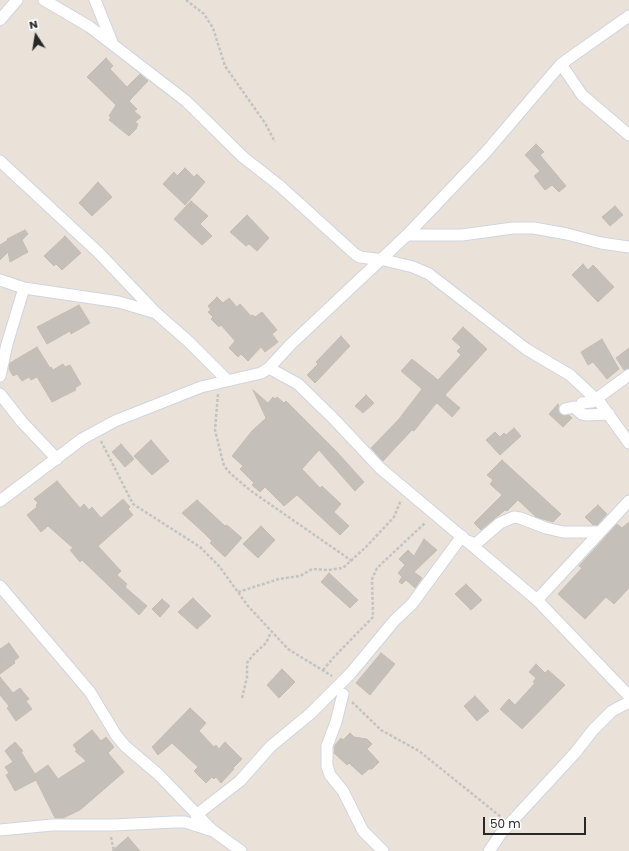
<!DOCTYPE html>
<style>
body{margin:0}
#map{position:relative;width:629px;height:851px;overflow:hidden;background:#eae2d9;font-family:Poppins,sans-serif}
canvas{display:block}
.north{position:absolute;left:16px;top:16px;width:40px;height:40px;-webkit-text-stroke:3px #fff;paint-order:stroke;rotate:348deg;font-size:11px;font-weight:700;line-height:16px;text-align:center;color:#282828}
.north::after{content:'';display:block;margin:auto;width:14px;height:18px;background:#282828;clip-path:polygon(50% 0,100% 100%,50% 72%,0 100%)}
.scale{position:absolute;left:483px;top:817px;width:103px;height:18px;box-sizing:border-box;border:2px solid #282828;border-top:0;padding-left:5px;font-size:12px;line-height:14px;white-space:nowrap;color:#282828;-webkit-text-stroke:3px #fff;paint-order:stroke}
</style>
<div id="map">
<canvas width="629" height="851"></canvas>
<div class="north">N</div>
<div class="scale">50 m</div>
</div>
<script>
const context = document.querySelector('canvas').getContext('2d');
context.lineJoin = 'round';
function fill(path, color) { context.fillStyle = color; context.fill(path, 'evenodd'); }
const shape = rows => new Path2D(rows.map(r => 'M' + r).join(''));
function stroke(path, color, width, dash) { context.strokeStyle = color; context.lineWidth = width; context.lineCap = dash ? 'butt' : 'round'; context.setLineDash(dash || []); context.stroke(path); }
const building = shape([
 [106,58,113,66,110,69,127,87,140,74,148,81,129,101,137,109,134,111,141,117,135,122,138,124,136,129,129,136,109,120,111,117,109,116,116,105,87,77,106,58],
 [536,144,544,152,540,155,566,186,559,192,552,185,545,190,534,176,540,171,525,155,536,144],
 [185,168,194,177,197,174,205,182,185,205,163,184,174,172,177,176,185,168],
 [98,182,112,197,92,216,79,203,98,182],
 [191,201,208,216,200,224,212,236,202,245,174,219,191,201],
 [615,206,623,215,610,226,602,217,615,206],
 [247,215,269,238,257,251,249,244,246,246,230,232,247,215],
 [25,230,28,234,22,240,28,252,10,262,8,252,0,260,0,245,8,240,7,239,25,230],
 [65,236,81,253,62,270,56,264,54,266,44,256,65,236],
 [583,264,588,270,593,265,614,287,598,302,572,275,583,264],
 [217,297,223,303,229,298,237,307,240,304,251,316,253,315,255,317,262,312,277,330,272,334,278,342,265,352,261,347,248,361,241,354,238,357,229,348,235,341,221,325,219,327,211,319,213,317,208,312,211,310,208,306,217,297],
 [79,305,90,323,71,334,70,331,47,344,37,327,79,305],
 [463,327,487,349,445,395,460,408,452,417,437,403,434,406,414,431,412,430,383,461,371,448,399,419,422,389,401,371,412,359,438,380,461,355,457,351,461,347,452,339,463,327],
 [341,336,350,346,315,383,307,375,318,364,316,362,341,336],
 [602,339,619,369,607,379,593,362,588,365,581,352,602,339],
 [37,347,50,368,51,367,53,370,63,364,65,367,70,365,81,384,75,388,76,390,52,402,37,377,31,380,29,377,22,381,17,374,13,376,9,369,10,363,37,347],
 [629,348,629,368,624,370,616,358,629,348],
 [253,390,268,403,273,397,275,399,277,397,284,403,286,401,337,452,364,482,355,491,319,450,302,469,320,488,322,486,341,504,334,512,349,526,340,535,297,495,284,506,265,487,260,492,252,485,254,483,240,469,243,466,232,456,252,431,266,418,253,390],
 [366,395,374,403,363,413,355,406,366,395],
 [558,404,560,414,569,415,572,418,563,427,549,414,558,404],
 [514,428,521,436,500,455,486,440,495,432,500,437,504,433,506,435,514,428],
 [151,440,169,461,152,475,134,456,151,440],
 [121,444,134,459,125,467,112,452,121,444],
 [502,460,561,514,553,522,536,517,518,500,507,511,505,510,481,530,474,523,502,495,490,484,493,480,487,475,502,460],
 [57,481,80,508,84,504,89,510,92,507,101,518,123,499,130,507,128,509,133,515,98,546,121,571,117,575,127,584,125,587,147,606,139,615,82,560,80,562,70,550,73,548,48,526,41,532,27,515,37,507,36,505,38,503,34,499,57,481],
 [197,500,225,526,227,525,242,538,225,557,210,543,212,541,204,533,182,513,197,500],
 [598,505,607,514,597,525,593,525,585,517,598,505],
 [629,522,629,588,614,604,606,597,585,619,558,594,582,568,579,566,617,524,622,528,629,522],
 [261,526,275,540,258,558,243,544,261,526],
 [424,539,437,550,414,572,422,578,415,588,406,580,402,584,399,582,402,577,398,573,405,565,399,559,408,550,414,556,424,539],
 [329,573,358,600,350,608,321,582,329,573],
 [466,584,482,600,471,610,455,594,466,584],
 [193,598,211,616,197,629,178,612,193,598],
 [162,599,170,606,160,617,152,609,162,599],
 [9,643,19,657,14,661,15,663,0,674,0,649,9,643],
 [381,653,395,664,370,695,356,683,381,653],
 [536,664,545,673,548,670,565,685,522,729,500,709,509,699,515,705,535,683,533,682,536,678,529,672,536,664],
 [282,669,295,682,279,698,267,685,282,669],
 [0,677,13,693,20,688,29,699,26,701,32,709,16,721,7,708,9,706,0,695,0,677],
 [475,696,489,711,477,721,464,706,475,696],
 [190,708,206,723,199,731,214,747,216,745,219,749,225,742,242,759,233,768,234,769,221,783,216,777,214,779,212,777,206,783,194,771,198,767,172,743,158,755,152,747,190,708],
 [92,730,101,741,106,737,114,747,108,753,124,772,80,810,63,818,55,818,36,780,15,791,6,775,9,773,5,767,13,762,5,751,8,748,15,742,23,751,21,752,35,774,48,765,58,779,86,761,75,751,77,750,73,745,92,730],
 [350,733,354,737,367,739,372,744,367,749,379,762,372,769,369,769,362,775,349,763,347,765,334,753,335,745,341,738,343,740,350,733],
 [128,837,140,851,112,851,128,837]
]);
fill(building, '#c5bfb9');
stroke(building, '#c5bdb4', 1);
const minor = shape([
 [44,0,90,27,186,101,243,157,280,186,355,254,360,257,384,260,413,267,429,274,526,349,570,375,601,404,629,443],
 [95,0,112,42],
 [0,20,17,0],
 [561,64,582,95,629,135],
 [0,161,99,253,156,313,189,342,227,380],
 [407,235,462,235,513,228,534,228,567,234,601,243,629,247],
 [0,280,24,288,119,302,156,313],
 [269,368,298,384,333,418,380,468,537,600,629,696],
 [0,376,7,344,24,288],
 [0,394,22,422,57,459],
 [582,403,592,402,629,375],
 [565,409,574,407,582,414,586,415,609,414],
 [0,501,82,439,115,421,201,387,261,373,269,368,291,344,407,235,486,152,561,64,629,16],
 [468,541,475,544,478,542,500,523,514,517,520,518,546,528,563,532,599,532],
 [0,586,90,692,116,735,125,746,158,774,212,830,241,851],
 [537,600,629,501],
 [343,694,336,722,327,746,327,766,330,775,343,791,363,831,383,851],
 [196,815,240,781,271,746,310,714,351,673,394,621,412,604,462,536],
 [0,830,52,825,114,825,174,822,185,822,210,830],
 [489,851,502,832,575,753,593,730,612,711,629,702]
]);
stroke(minor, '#cfd4e1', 13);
stroke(shape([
 [186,0,204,14,213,28,225,66,265,123,275,142],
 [218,394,215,430,224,466,231,474,251,491,352,561],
 [101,441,133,504,200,547,219,566,248,606,288,649,332,676],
 [238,592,279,579,300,576,312,569,328,570,343,568,366,547,394,517,401,500],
 [323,670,334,657,373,617,372,579,377,568,426,522],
 [242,698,247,677,247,663,253,655,266,643,271,632],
 [352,702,381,730,419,751,501,817],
 [111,837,114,851]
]), '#c3c3c3', 2.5, [3, 2]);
stroke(minor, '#fff', 11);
</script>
